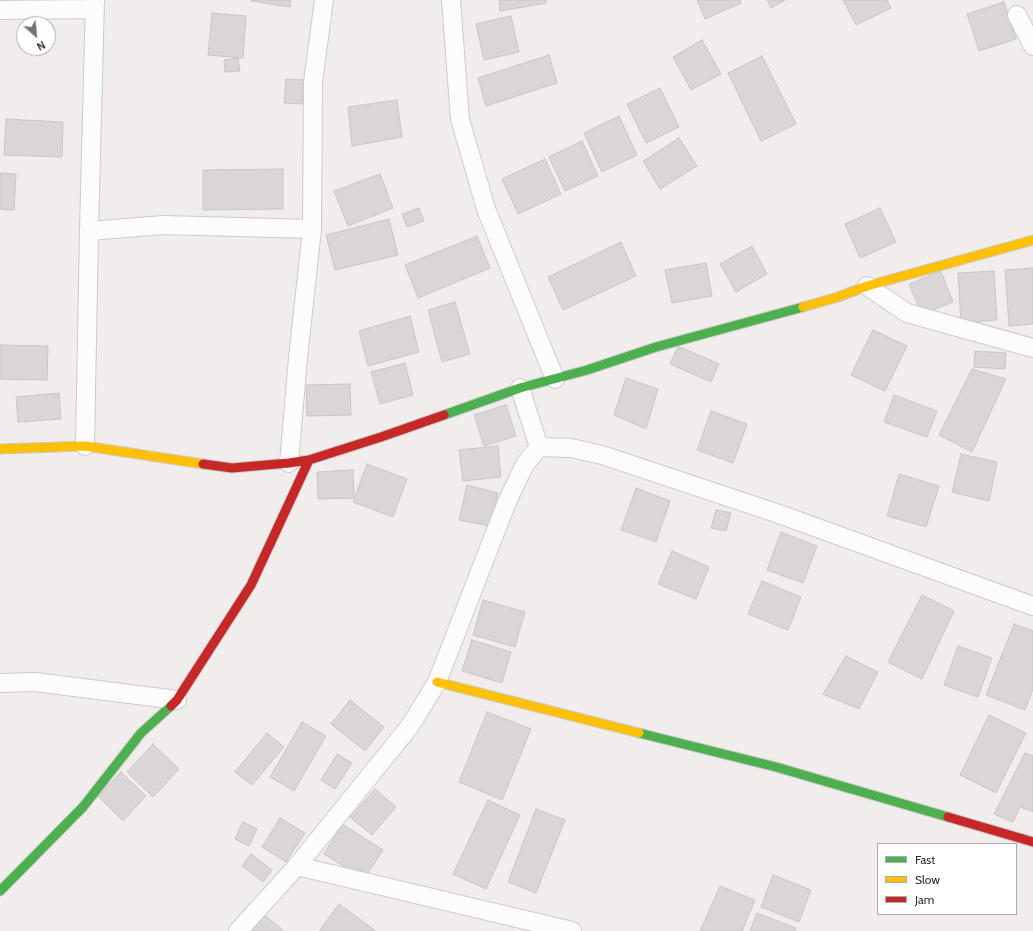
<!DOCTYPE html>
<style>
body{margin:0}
#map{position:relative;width:1033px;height:931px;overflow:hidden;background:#f2eded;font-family:Cabin,sans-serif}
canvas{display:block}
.legend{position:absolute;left:877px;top:843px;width:140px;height:72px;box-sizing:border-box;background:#fff;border:1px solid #adabab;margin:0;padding:5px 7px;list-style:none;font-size:12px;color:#312d2e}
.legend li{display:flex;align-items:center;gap:8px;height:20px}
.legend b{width:20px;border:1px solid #adabab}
.north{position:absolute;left:16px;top:16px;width:40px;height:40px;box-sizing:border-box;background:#fff;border:1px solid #adabab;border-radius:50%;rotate:153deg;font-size:11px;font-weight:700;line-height:16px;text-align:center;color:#312d2e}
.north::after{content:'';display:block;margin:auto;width:14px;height:18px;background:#757071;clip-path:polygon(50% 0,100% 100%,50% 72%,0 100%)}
</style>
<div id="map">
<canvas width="1033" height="931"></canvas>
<ul class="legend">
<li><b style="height:5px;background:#4caf50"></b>Fast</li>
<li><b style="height:5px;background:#ffc107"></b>Slow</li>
<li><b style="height:5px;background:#c62828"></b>Jam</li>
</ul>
<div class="north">N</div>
</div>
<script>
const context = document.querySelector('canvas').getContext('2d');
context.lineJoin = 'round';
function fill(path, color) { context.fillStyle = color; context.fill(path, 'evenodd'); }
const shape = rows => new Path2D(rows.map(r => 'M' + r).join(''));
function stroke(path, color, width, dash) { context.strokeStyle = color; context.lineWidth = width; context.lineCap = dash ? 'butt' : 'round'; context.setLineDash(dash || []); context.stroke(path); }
const building = shape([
 [251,0,291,0,290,7,251,1,251,0],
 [499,0,546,0,546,3,500,11,499,0],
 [697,0,740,0,741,3,705,19,697,0],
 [767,0,785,0,771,8,767,0],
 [843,0,887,0,891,8,856,25,843,0],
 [1004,2,1016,39,979,51,967,14,1004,2],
 [212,13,246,16,243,58,208,55,212,13],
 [511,16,519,52,484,60,476,24,511,16],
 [702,40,721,74,691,90,673,57,702,40],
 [549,55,557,83,486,106,478,78,549,55],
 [762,56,796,124,761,141,728,73,762,56],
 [238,58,240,71,225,72,224,60,238,58],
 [286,79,304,80,302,104,284,103,286,79],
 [660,88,679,127,646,143,627,104,660,88],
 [397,100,402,137,352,146,348,107,397,100],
 [619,116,637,155,602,172,584,133,619,116],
 [6,119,63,122,62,157,4,155,6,119],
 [679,138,697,166,660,189,643,161,679,138],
 [582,141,598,176,565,191,549,157,582,141],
 [545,159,561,194,518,214,502,179,545,159],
 [283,169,283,209,203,210,203,170,283,169],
 [0,173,16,174,14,210,0,209,0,173],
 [380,174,393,208,348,226,334,191,380,174],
 [419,208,424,221,407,227,402,214,419,208],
 [880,208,896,242,860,258,845,224,880,208],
 [389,219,398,255,335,270,326,235,389,219],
 [477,236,490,268,418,298,405,265,477,236],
 [621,242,636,276,563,310,548,277,621,242],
 [752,246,767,274,736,292,720,264,752,246],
 [706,263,712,296,672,303,665,270,706,263],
 [1033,268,1033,324,1009,326,1005,270,1033,268],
 [941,271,953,302,922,314,909,284,941,271],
 [994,271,997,320,961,323,958,273,994,271],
 [455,302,470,354,442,362,428,310,455,302],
 [410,316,419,352,368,366,359,331,410,316],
 [873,330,907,346,885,391,851,375,873,330],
 [0,345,48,346,47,380,0,379,0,345],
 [678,346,719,364,711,382,670,364,678,346],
 [975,351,1006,353,1005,369,974,367,975,351],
 [405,363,413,395,380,404,371,372,405,363],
 [972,369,1006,379,972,452,939,435,972,369],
 [626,378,658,389,646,429,614,415,626,378],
 [350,384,351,415,307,416,306,385,350,384],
 [59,393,61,419,18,422,16,397,59,393],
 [894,395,937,411,927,437,884,422,894,395],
 [506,405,516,436,484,446,474,415,506,405],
 [711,411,747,424,733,463,697,450,711,411],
 [498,446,501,477,463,481,459,450,498,446],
 [961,454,997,462,989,501,952,492,961,454],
 [367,464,407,479,393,517,353,502,367,464],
 [353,470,354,498,318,499,317,472,353,470],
 [899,474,939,486,926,527,887,516,899,474],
 [467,485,498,493,490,526,459,520,467,485],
 [636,488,670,501,656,542,621,530,636,488],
 [716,510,731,513,726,531,711,528,716,510],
 [781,532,817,546,803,583,767,570,781,532],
 [672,551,709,567,696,599,658,584,672,551],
 [762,581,801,597,788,630,748,614,762,581],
 [922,595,954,611,922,679,888,662,922,595],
 [483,600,525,612,515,647,473,635,483,600],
 [1014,624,1033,631,1033,689,1025,710,986,695,1014,624],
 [472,640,511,652,502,683,462,671,472,640],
 [958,646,992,658,978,697,944,685,958,646],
 [846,656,878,672,859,709,823,694,846,656],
 [350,700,384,727,365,751,331,724,350,700],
 [487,712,531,729,502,800,459,782,487,712],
 [989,715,1026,733,996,793,960,775,989,715],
 [302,722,326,736,294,791,270,777,302,722],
 [267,733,284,747,252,785,235,772,267,733],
 [153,744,179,769,153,797,127,772,153,744],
 [1025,753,1033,756,1033,812,1020,807,1013,822,994,814,1025,753],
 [337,754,352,763,335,789,321,780,337,754],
 [121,772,146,796,123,821,98,796,121,772],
 [375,789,396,807,372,835,350,817,375,789],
 [488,800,520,815,486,889,453,874,488,800],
 [536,809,565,820,536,893,508,882,536,809],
 [280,818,305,833,286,862,262,847,280,818],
 [243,822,257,829,249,846,235,839,243,822],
 [342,824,383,850,364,879,324,854,342,824],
 [251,854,272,870,263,882,242,866,251,854],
 [773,875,811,890,799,922,761,907,773,875],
 [720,886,755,900,742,931,700,931,720,886],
 [339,904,376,931,319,931,339,904],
 [757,913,796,928,795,931,750,931,757,913],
 [265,915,284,931,251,931,265,915]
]);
fill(building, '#dad6d6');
stroke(building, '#c9c5c5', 1);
const street = shape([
 [451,0,460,119,486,209,555,379],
 [0,10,94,9],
 [1017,15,1033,46],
 [89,231,163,225,312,229],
 [867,286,907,313,1033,348],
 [520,388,539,447],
 [85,446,89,231,95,0],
 [539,447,571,448,602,455,779,514,1033,606],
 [289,463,298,358,312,229,313,82,324,0],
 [0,683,35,682,177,700],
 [297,866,572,931],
 [238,931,297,866,410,726,437,682,507,502,525,464,539,447]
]);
const fast = shape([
 [444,415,520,388,587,370,656,347,803,307],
 [639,733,776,767,948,817],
 [0,891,83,807,141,733,171,706]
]);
const slow = shape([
 [803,307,838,297,867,286,1033,240],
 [0,449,85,446,203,464],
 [437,682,639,733]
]);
const jam = shape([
 [203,464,232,468,289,463,309,460,381,437,444,415],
 [171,706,177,700,251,585,309,460],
 [948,817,1033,842]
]);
stroke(street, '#cdcaca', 20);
stroke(fast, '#cdcaca', 11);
stroke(slow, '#cdcaca', 11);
stroke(jam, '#cdcaca', 11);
stroke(street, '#fdfcfc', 18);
stroke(fast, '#4caf50', 9);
stroke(slow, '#ffc107', 9);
stroke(jam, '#c62828', 9);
</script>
